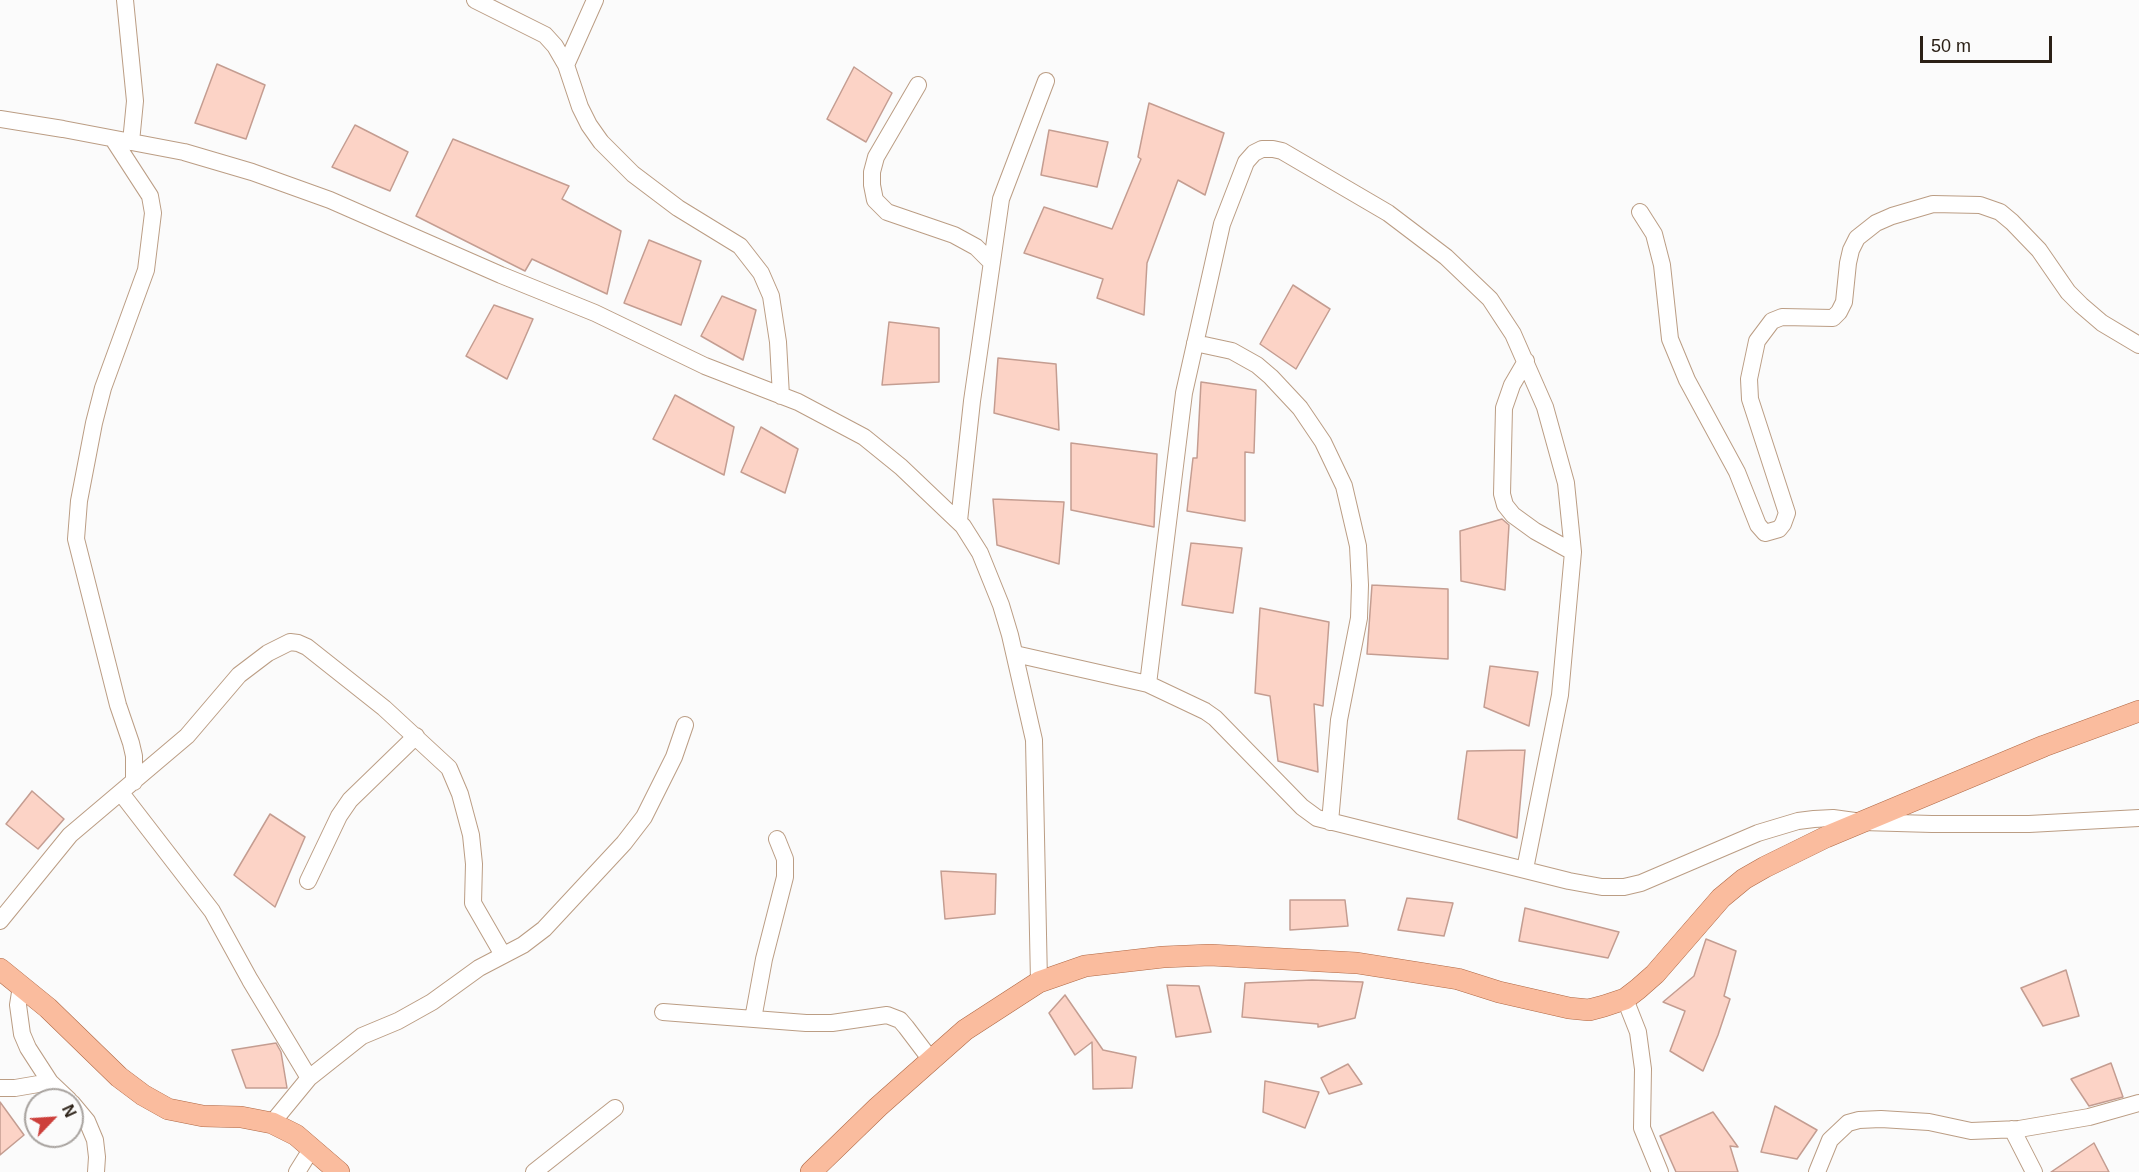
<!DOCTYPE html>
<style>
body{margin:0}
#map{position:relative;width:2139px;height:1172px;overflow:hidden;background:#fbfbfb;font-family:Helvetica,sans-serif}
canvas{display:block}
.north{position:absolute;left:24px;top:1088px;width:60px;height:60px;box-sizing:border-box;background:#fbfbfb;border:2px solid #a8a39f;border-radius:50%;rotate:65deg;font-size:16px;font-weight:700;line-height:24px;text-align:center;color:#2b2016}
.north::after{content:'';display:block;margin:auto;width:21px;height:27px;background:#cd3f3b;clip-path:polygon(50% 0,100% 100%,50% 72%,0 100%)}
.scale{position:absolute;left:1920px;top:36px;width:132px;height:27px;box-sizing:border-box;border:3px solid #2b2016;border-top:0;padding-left:8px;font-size:18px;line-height:21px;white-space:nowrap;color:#2b2016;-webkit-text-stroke:4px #fbfbfb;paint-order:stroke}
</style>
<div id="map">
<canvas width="2139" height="1172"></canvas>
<div class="north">N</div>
<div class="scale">50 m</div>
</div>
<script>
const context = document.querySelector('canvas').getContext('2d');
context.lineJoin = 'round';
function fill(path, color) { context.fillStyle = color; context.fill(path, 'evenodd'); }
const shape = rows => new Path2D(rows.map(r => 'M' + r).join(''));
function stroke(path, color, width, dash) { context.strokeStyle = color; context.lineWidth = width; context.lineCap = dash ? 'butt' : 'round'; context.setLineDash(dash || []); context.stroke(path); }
const building = shape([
 [217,64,265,85,246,139,195,123,217,64],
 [854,67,892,93,866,142,827,119,854,67],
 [1149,103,1224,133,1205,195,1178,180,1147,263,1144,315,1097,298,1103,279,1024,253,1044,207,1112,229,1141,159,1138,157,1149,103],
 [355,125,408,152,390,191,332,167,355,125],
 [1049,130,1108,142,1097,187,1041,175,1049,130],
 [453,139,569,186,562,199,621,231,607,294,532,259,525,271,416,216,453,139],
 [649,240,701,261,681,325,624,303,649,240],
 [1293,285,1330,309,1296,369,1260,344,1293,285],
 [722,296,756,310,743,360,701,336,722,296],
 [494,305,533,319,507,379,466,356,494,305],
 [889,322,939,328,939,382,882,385,889,322],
 [998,358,1056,364,1059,430,994,413,998,358],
 [1201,382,1256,390,1254,453,1245,452,1245,521,1187,511,1193,458,1197,458,1201,382],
 [675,395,734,427,724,475,653,439,675,395],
 [761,427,798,449,785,493,741,472,761,427],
 [1071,443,1157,454,1154,527,1071,510,1071,443],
 [993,499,1064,502,1059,564,997,545,993,499],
 [1502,519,1509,525,1505,590,1461,581,1460,531,1502,519],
 [1191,543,1242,548,1233,613,1182,605,1191,543],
 [1372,585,1448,589,1448,659,1367,654,1372,585],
 [1260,608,1329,622,1323,706,1314,704,1318,772,1278,761,1270,696,1255,693,1260,608],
 [1490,666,1538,672,1529,726,1484,707,1490,666],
 [1525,750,1517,838,1458,819,1467,751,1525,750],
 [32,791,64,819,38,849,6,824,32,791],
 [270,814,305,837,275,907,234,875,270,814],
 [941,871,996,874,995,914,945,919,941,871],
 [1407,898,1453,903,1444,936,1398,930,1407,898],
 [1290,900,1345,900,1348,926,1290,930,1290,900],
 [1525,908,1619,932,1608,958,1519,941,1525,908],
 [1706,939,1736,951,1724,996,1730,999,1718,1035,1703,1071,1670,1051,1685,1011,1663,1002,1694,976,1706,939],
 [2066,970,2079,1016,2043,1026,2021,988,2066,970],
 [1312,980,1363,982,1355,1018,1318,1027,1318,1024,1242,1017,1245,983,1312,980],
 [1167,985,1199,986,1211,1032,1176,1037,1167,985],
 [1065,995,1103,1050,1136,1057,1132,1088,1093,1089,1092,1042,1075,1055,1049,1013,1065,995],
 [276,1043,281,1052,287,1088,246,1088,232,1050,276,1043],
 [2111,1063,2123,1097,2089,1106,2071,1079,2111,1063],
 [1348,1064,1362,1084,1329,1094,1321,1078,1348,1064],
 [1265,1081,1319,1092,1305,1128,1263,1112,1265,1081],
 [0,1102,24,1135,0,1155,0,1102],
 [1775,1106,1817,1130,1797,1159,1761,1152,1775,1106],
 [1713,1112,1738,1147,1730,1146,1738,1172,1676,1172,1660,1136,1713,1112],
 [2094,1143,2109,1172,2051,1172,2094,1143]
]);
fill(building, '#fcd3c6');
stroke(building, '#c49d91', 1.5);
const minor = shape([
 [125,0,135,101,131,142],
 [475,0,545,35,555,46,566,65,580,107,589,125,601,142,633,174,678,208,740,246,761,273,771,296,778,342,781,396],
 [566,65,595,0],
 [918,85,876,157,872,172,872,185,875,200,887,212,954,235,976,247,991,262],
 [0,119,63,129,184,152,252,172,330,200,501,275,595,313,705,366,798,402,864,437,901,467,963,526,980,553,1001,605,1010,635,1034,740,1039,982],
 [113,139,150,196,153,213,146,270,103,388,94,423,79,501,76,539,118,705,131,743,134,756,134,782],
 [1640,212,1654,234,1662,265,1670,339,1687,380,1737,472,1758,525,1765,533,1779,529,1783,524,1787,513,1750,399,1749,379,1757,341,1772,321,1782,317,1833,318,1839,312,1844,302,1848,263,1851,250,1857,238,1876,223,1892,216,1933,204,1980,205,2000,212,2012,222,2039,250,2068,292,2081,305,2102,323,2139,345],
 [1195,343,1232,351,1257,365,1271,377,1300,408,1323,442,1344,486,1358,546,1360,585,1359,618,1339,720,1330,822],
 [1526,361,1512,385,1504,408,1502,494,1505,505,1513,515,1535,531,1573,552],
 [959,521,972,401,1001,199,1046,81],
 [1015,654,1148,684,1205,711,1215,718,1302,807,1317,818,1569,881,1602,887,1624,887,1641,883,1758,833,1798,821,1814,819,1833,818,1862,822,1932,824,2029,824,2139,818],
 [1148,684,1184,393,1222,224,1246,162,1254,153,1262,149,1273,149,1282,151,1388,213,1446,257,1490,299,1513,334,1545,407,1566,483,1573,552,1560,695,1525,869],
 [121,793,212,911,250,980,309,1078],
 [308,881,339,816,350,800,416,736],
 [0,921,70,835,187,736,239,675,268,653,290,642,298,643,307,647,384,708,449,768,460,794,471,835,474,864,473,903,503,955],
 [1625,999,1638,1032,1643,1069,1642,1128,1660,1172],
 [663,1012,806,1023,832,1023,887,1015,900,1020,906,1027,931,1060],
 [753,1019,764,959,785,877,785,859,777,839],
 [50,1082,69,1100],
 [0,1088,15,1088,50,1082,28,1048,22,1034,18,1005,21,986],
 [72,1103,87,1121,95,1140,97,1157,96,1172],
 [272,1123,309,1078,362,1036,398,1021,432,1002,479,968,523,945,544,929,624,843,644,817,674,757,685,725],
 [2012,1129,2034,1172],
 [297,1172,312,1148],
 [534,1172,615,1108],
 [1817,1172,1830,1140,1848,1123,1859,1120,1881,1119,1929,1122,1971,1131,2019,1129,2089,1117,2139,1103]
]);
const major = shape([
 [0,969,48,1008,119,1077,143,1095,168,1109,203,1116,241,1117,272,1123,296,1135,339,1172],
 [811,1172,878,1107,965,1030,1039,982,1085,966,1163,957,1210,955,1357,963,1458,979,1499,992,1569,1008,1589,1010,1604,1006,1625,999,1638,989,1655,974,1721,898,1744,879,1765,867,1826,837,2044,746,2139,711]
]);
stroke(minor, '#bb9d84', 18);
stroke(major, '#af6845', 22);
stroke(minor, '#fff', 16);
stroke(major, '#fabc9e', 21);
</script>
